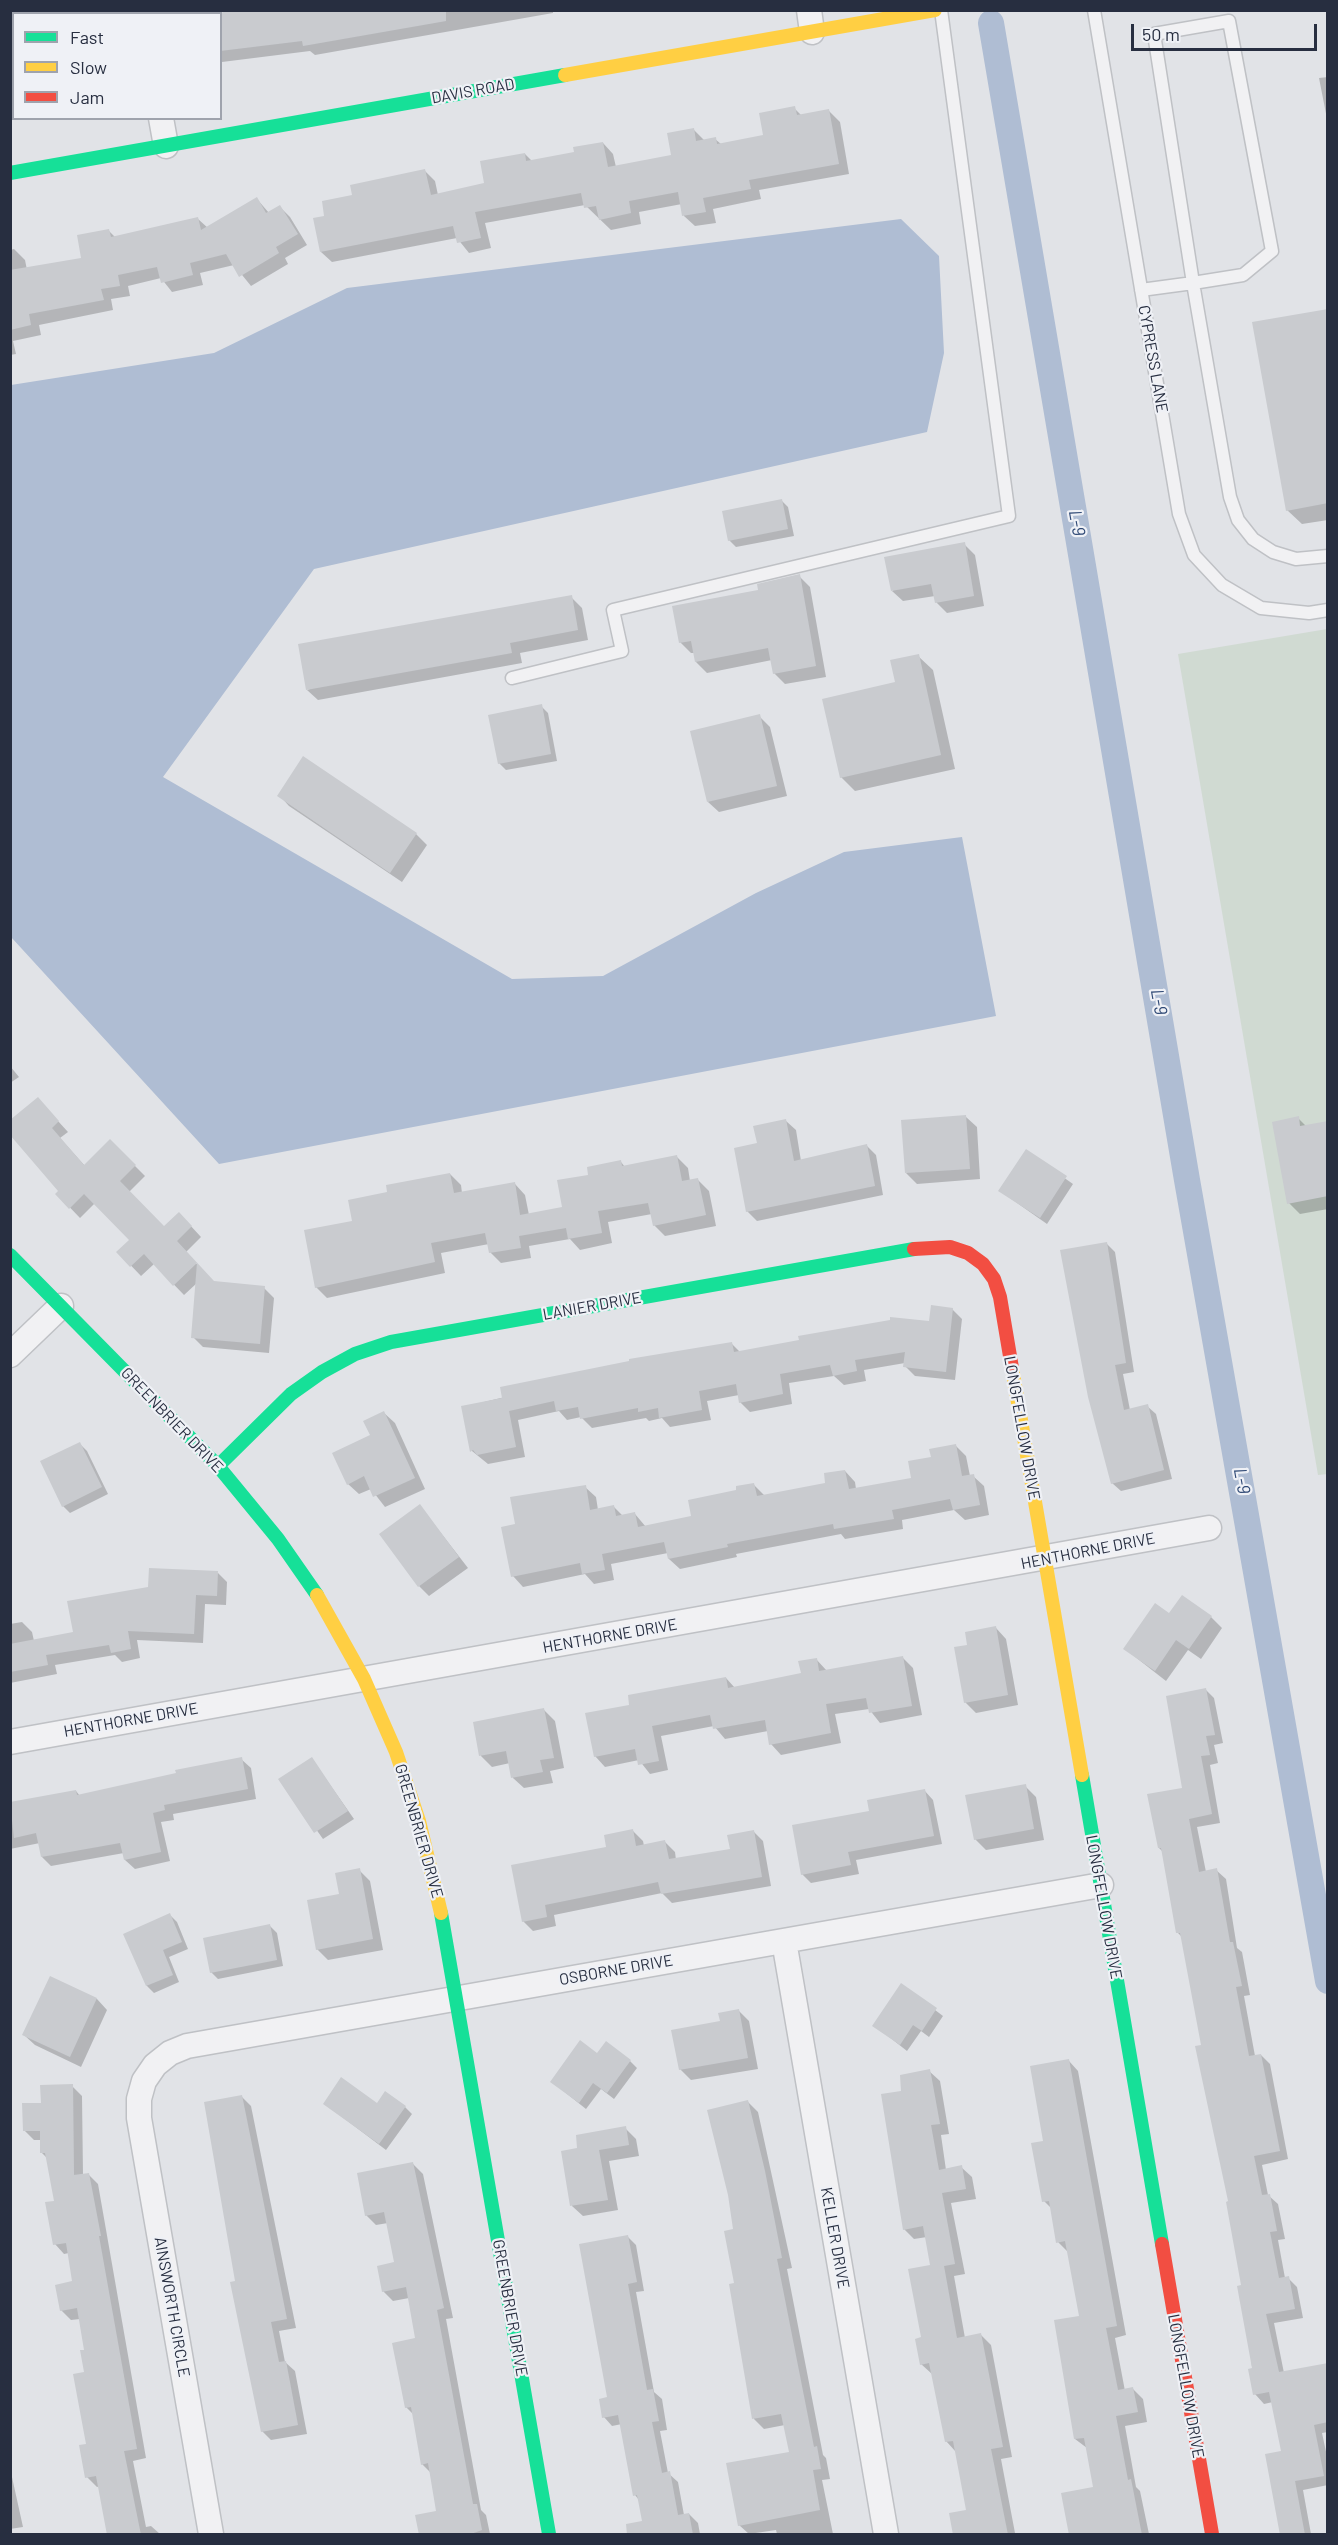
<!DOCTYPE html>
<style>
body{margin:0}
#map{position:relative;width:1338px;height:2545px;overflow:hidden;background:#e1e3e7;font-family:Barlow,sans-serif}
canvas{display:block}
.frame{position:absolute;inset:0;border:12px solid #272e40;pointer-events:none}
.legend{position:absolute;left:12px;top:12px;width:210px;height:108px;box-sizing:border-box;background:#eff1f6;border:2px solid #9fa3ad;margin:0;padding:8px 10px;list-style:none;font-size:18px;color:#272e40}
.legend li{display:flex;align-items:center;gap:12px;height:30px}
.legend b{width:30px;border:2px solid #9fa3ad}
.scale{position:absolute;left:1131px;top:24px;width:186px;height:27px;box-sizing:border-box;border:3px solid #272e40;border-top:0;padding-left:8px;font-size:18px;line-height:21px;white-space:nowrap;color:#272e40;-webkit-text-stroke:4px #eff1f6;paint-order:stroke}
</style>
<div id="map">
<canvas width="1338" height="2545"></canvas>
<div class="frame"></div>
<ul class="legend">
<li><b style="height:8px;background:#16e098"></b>Fast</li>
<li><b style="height:8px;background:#ffcf43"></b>Slow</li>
<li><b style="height:8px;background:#f24e42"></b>Jam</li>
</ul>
<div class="scale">50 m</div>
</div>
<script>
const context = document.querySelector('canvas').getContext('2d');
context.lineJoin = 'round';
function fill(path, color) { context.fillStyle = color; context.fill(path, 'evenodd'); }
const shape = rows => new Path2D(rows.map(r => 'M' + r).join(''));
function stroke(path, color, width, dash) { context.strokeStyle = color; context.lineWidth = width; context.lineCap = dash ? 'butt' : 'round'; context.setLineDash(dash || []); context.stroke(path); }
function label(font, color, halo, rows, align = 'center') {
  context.font = font + ' Barlow,sans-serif'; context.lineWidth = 4.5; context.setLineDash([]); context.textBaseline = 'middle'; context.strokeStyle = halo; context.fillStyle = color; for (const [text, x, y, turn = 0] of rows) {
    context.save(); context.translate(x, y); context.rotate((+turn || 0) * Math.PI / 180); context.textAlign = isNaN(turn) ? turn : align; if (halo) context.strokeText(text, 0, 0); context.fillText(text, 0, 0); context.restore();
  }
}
fill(shape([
 [1327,629,1328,1474,1318,1475,1178,654]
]), '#d0dad2');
fill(shape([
 [901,219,939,256,944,353,927,432,314,569,163,777,512,979,603,976,756,893,844,852,962,837,996,1016,219,1164,11,937,11,385,214,353,347,288]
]), '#afbdd3');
fill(shape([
 [231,10,553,10,553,13,315,55,310,51,222,62,220,15],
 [1328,77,1328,124,1319,78],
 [794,108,802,116,829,111,840,122,849,174,759,190,761,199,713,209,716,223,695,226,684,216,682,204,639,212,641,224,611,230,585,205,485,223,491,248,469,253,457,238,332,262,321,252,326,217,353,196,424,170,435,181,438,195,486,184,525,154,532,161,575,153,603,143,613,154,616,167,673,156,693,129,705,141,715,139,721,144,765,136],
 [257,199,269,213,280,207,290,217,307,245,285,258,288,264,251,286,234,265,200,273,203,285,172,292,161,278,128,286,130,296,111,299,113,310,39,325,41,335,13,341,16,354,10,355,10,250,14,249,25,260,27,270,83,259,109,231,115,237,198,219,208,228],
 [1328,310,1328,520,1302,524,1287,510],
 [781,500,788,507,794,536,736,547,729,540],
 [964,544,975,555,984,606,947,613,936,602,935,596,903,601,892,591],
 [799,576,810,587,826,677,785,684,774,673,772,660,707,673,696,662,694,653,691,653,680,642,760,592],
 [571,597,582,608,588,640,520,653,522,663,318,700,307,690],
 [918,656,933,670,955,769,855,791,841,777,897,683],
 [541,706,548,713,557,761,506,770,499,763],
 [759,716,770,727,787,796,719,812,708,802],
 [279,795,416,834,427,845,402,882,289,806],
 [10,1066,19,1077,10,1083],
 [47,1109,68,1132,60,1138,85,1166,110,1141,145,1176,129,1192,164,1228,189,1224,201,1237,186,1252,214,1283,264,1288,274,1298,269,1353,203,1347,193,1337,197,1283,184,1295,154,1264,141,1276,118,1252,131,1240,95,1203,80,1218,57,1194,60,1191],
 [966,1117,977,1127,980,1179,917,1184,906,1173],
 [1298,1118,1307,1127,1328,1123,1328,1209,1300,1214,1289,1203],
 [786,1121,796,1130,801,1161,867,1146,876,1155,883,1195,757,1221,747,1211,759,1144],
 [1026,1151,1073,1184,1047,1224,1000,1191],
 [677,1157,688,1168,690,1181,698,1180,709,1191,716,1226,665,1236,654,1225,652,1214,608,1222,612,1243,580,1250,570,1239,529,1246,531,1258,501,1263,490,1252,489,1244,441,1253,445,1273,327,1298,316,1287,353,1222,389,1194,450,1174,461,1185,462,1193,515,1184,525,1195,529,1215,564,1209,590,1176,621,1162,625,1167],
 [1106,1243,1115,1252,1134,1372,1123,1374,1130,1410,1147,1406,1156,1414,1172,1479,1121,1491,1112,1483],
 [952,1309,962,1319,955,1380,915,1376,905,1366,905,1363,864,1370,866,1381,844,1385,834,1376,789,1383,792,1404,750,1412,740,1402,739,1395,707,1401,711,1420,670,1427,662,1418,649,1421,646,1418,592,1428,581,1417,567,1420,559,1411,518,1420,525,1457,488,1464,472,1451,463,1407,731,1343,740,1352,930,1323],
 [384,1413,395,1423,425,1489,385,1507,371,1489,359,1494,348,1484],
 [80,1444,87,1451,108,1494,70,1513,63,1506],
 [956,1446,966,1456,970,1476,973,1476,984,1486,989,1515,965,1520,954,1510,902,1520,903,1529,845,1539,841,1534,736,1554,737,1557,680,1569,669,1559,668,1553,611,1564,614,1580,594,1584,585,1574,523,1587,513,1576,517,1525,585,1487,596,1497,598,1510,614,1507,623,1516,635,1514,646,1527,693,1518,754,1485,765,1496,827,1484,845,1471,855,1482,856,1489,912,1479,933,1458],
 [420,1506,468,1568,429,1596,419,1586],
 [218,1573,227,1582,226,1605,205,1604,203,1643,137,1640,140,1658,122,1662,115,1655,55,1665,57,1674,10,1683,10,1624,22,1622,32,1632,34,1641,75,1633,149,1588],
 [1169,1615,1211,1617,1222,1628,1201,1659,1188,1650,1166,1681,1125,1649],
 [996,1628,1006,1639,1018,1705,976,1713,965,1702],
 [903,1658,913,1668,922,1715,880,1723,869,1709,835,1714,841,1743,781,1755,771,1744,768,1731,725,1739,714,1726,661,1736,668,1770,650,1774,639,1760,605,1767,595,1756,631,1706,726,1678,735,1688,802,1675,816,1659,827,1671],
 [1205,1689,1214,1698,1223,1743,1214,1745,1218,1763,1210,1765,1220,1823,1197,1827,1206,1872,1216,1870,1226,1879,1237,1948,1242,1952,1250,1995,1244,1996,1255,2056,1261,2055,1270,2064,1288,2159,1262,2165,1268,2195,1278,2204,1285,2239,1278,2240,1285,2278,1288,2278,1297,2287,1303,2318,1274,2323,1284,2373,1328,2365,1328,2432,1322,2433,1328,2461,1328,2485,1303,2490,1311,2534,1281,2534,1282,2452,1273,2402,1264,2404,1255,2394,1243,2286,1230,2203,1196,2047,1203,2046,1183,1938,1178,1933,1163,1852,1159,1848,1184,1789],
 [544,1710,555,1721,564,1768,550,1771,553,1783,524,1788,513,1778,510,1763,492,1767,481,1756,474,1724],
 [241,1759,251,1768,256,1799,173,1814,174,1820,161,1822,170,1861,135,1869,125,1860,124,1853,51,1866,42,1857,40,1843,10,1849,10,1804,76,1791,80,1796],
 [312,1759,354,1819,323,1839,281,1780],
 [1025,1786,1036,1797,1044,1840,986,1850,975,1839],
 [924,1790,933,1800,942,1844,856,1860,859,1874,811,1883,802,1874,870,1812],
 [633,1831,643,1841,644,1846,665,1842,675,1852,676,1860,732,1850,754,1832,763,1841,771,1886,672,1903,662,1893,554,1915,556,1926,533,1931,523,1921,608,1848],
 [359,1870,370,1881,383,1950,328,1960,317,1949,340,1896],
 [170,1915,177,1922,188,1949,169,1957,179,1982,154,1993,147,1986,125,1934],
 [270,1926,277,1933,283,1966,218,1979,211,1972],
 [51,1978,97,1999,107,2010,81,2067,35,2045,24,2035],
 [902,1985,943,2016,929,2037,921,2031,907,2051,874,2025],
 [738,2010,749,2021,758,2069,691,2080,680,2069,722,2023],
 [597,2055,630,2061,637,2068,614,2099,601,2089,586,2109,552,2082],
 [1069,2061,1078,2071,1126,2335,1115,2338,1125,2391,1133,2389,1143,2399,1147,2422,1125,2426,1136,2487,1140,2491,1149,2534,1071,2534,1095,2488,1087,2448,1075,2439,1081,2317,1068,2252,1058,2242,1052,2209,1044,2201,1044,2142],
 [929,2071,940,2081,949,2134,941,2135,946,2170,961,2167,972,2177,976,2199,951,2203,965,2274,954,2276,965,2338,981,2335,991,2345,1012,2457,1001,2459,1015,2533,1019,2534,955,2534,968,2511,956,2452,946,2441,932,2374,921,2364,932,2266,927,2237,914,2239,904,2229,903,2092],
 [72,2086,82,2096,83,2175,88,2174,98,2184,146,2458,133,2461,146,2527,151,2526,160,2534,106,2534,109,2534,100,2486,97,2487,87,2477,86,2351,80,2319,71,2320,61,2310,74,2283,69,2253,64,2254,55,2244,56,2202,47,2158,41,2152,41,2140,34,2140,24,2130,42,2104],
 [242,2097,251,2106,296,2328,279,2331,285,2362,295,2371,307,2434,271,2440,262,2431,237,2282],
 [748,2102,758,2112,792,2268,787,2269,823,2455,826,2458,830,2479,822,2480,833,2534,777,2534,776,2530,749,2534,739,2525,790,2453,785,2425,764,2429,754,2419,736,2285,734,2230],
 [325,2104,405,2107,412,2114,386,2150],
 [625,2128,636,2139,639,2156,609,2161,618,2210,583,2216,572,2206,578,2149],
 [413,2164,423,2174,453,2318,446,2319,481,2510,486,2515,490,2534,420,2534,438,2512,431,2473,422,2464,413,2414,406,2407,417,2339,409,2298,393,2301,383,2291,396,2264,388,2223,376,2225,366,2215],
 [627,2236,636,2245,644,2291,636,2292,654,2392,662,2399,667,2430,660,2431,668,2473,678,2482,684,2515,689,2514,698,2523,700,2534,646,2534,639,2500,635,2495,622,2424,612,2426,604,2417,609,2399],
 [10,2468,23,2527,10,2529]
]), '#0003');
stroke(shape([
 [991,23,1187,1180,1328,1981]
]), '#afbdd3', 26);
fill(shape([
 [230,10,446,10,446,21,303,46,302,41,220,51,220,13],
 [795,106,797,115,829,109,839,164,749,180,751,189,703,198,706,212,682,216,678,192,629,201,631,213,599,220,596,206,584,208,581,193,475,212,481,238,457,243,453,226,320,252,313,218,324,216,322,201,352,195,350,185,425,169,431,195,484,183,480,161,525,153,526,161,574,152,573,147,603,142,608,167,671,155,667,133,694,128,696,141,716,137,717,144,763,135,759,113],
 [257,197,266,213,280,205,298,234,276,247,279,253,239,277,226,254,190,263,193,275,161,283,157,267,118,275,120,286,101,289,104,300,29,314,31,325,10,330,10,270,81,258,77,235,109,229,111,237,198,217,201,230],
 [1328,309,1328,503,1286,511,1252,322],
 [782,499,788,529,728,541,722,511],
 [965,542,974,596,935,603,931,584,891,591,884,557],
 [800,574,816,666,773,674,768,648,695,662,691,641,679,643,672,606,758,590,757,584],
 [572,595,578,630,510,643,512,653,306,690,298,644],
 [919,654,941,755,840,778,822,699,895,682,890,660],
 [542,704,551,754,498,764,488,715],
 [760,714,777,786,707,802,690,731],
 [303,756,417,833,390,873,277,796],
 [38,1097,59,1121,52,1128,84,1165,110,1139,136,1165,120,1181,164,1226,179,1212,192,1226,177,1241,214,1281,265,1286,260,1344,191,1338,197,1263,173,1286,144,1254,130,1267,116,1252,129,1240,84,1194,69,1209,55,1194,58,1191,10,1135,10,1120],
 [966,1115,970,1169,905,1173,901,1120],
 [1299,1116,1300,1126,1328,1121,1328,1196,1287,1204,1272,1122],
 [786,1119,794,1161,867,1144,875,1186,746,1212,734,1148,757,1143,753,1126],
 [1026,1149,1067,1176,1040,1218,998,1191],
 [677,1155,682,1181,698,1178,706,1215,653,1226,648,1203,598,1211,602,1233,568,1239,566,1228,519,1236,521,1248,489,1253,485,1233,431,1243,435,1262,315,1288,304,1230,352,1221,348,1200,387,1192,386,1185,450,1173,454,1193,515,1182,520,1215,562,1207,557,1180,588,1175,587,1167,621,1160,622,1166],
 [1107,1242,1126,1363,1115,1365,1124,1410,1148,1404,1164,1470,1111,1484,1088,1397,1060,1250],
 [931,1305,953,1308,946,1372,903,1367,905,1352,855,1360,857,1371,833,1376,830,1365,780,1374,783,1394,739,1403,736,1384,699,1391,702,1410,659,1418,658,1408,638,1412,638,1408,580,1419,578,1407,556,1411,554,1401,509,1411,516,1447,477,1455,473,1450,470,1452,461,1406,502,1398,500,1387,629,1361,629,1359,732,1342,734,1352,799,1340,798,1336,890,1320,890,1317,929,1321],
 [384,1411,415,1478,373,1497,364,1476,347,1485,332,1453,370,1435,363,1421],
 [80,1442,102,1487,62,1507,40,1461],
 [956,1444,962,1476,974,1474,980,1505,953,1510,950,1499,892,1510,894,1519,834,1529,833,1524,727,1544,728,1547,668,1559,664,1542,602,1554,605,1570,582,1574,580,1563,511,1577,501,1527,515,1524,510,1497,586,1485,590,1510,614,1505,616,1516,635,1512,638,1527,691,1516,688,1500,736,1490,736,1486,754,1483,757,1496,825,1483,824,1473,845,1470,849,1489,911,1478,908,1461,931,1457,929,1449],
 [420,1504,459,1557,418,1587,379,1534],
 [149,1568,218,1571,217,1596,196,1595,194,1634,128,1631,131,1649,111,1653,109,1645,46,1655,48,1665,10,1672,10,1644,73,1632,67,1601,148,1587],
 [1182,1595,1212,1616,1189,1649,1176,1640,1155,1671,1123,1649,1155,1603,1169,1613],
 [996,1626,1008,1695,964,1703,954,1647,967,1645,965,1632],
 [903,1656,912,1706,869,1713,866,1698,826,1704,831,1733,769,1745,765,1720,713,1729,710,1715,652,1726,659,1761,638,1765,635,1749,594,1757,585,1713,629,1705,628,1695,726,1677,728,1688,801,1673,798,1661,817,1658,819,1671],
 [1206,1688,1215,1735,1206,1736,1210,1755,1201,1756,1212,1814,1189,1819,1199,1872,1217,1868,1230,1942,1233,1942,1242,1986,1236,1987,1249,2056,1261,2054,1280,2151,1254,2156,1262,2195,1270,2194,1277,2231,1270,2232,1279,2278,1289,2276,1295,2309,1266,2314,1279,2372,1328,2363,1328,2422,1314,2425,1324,2476,1295,2481,1305,2535,1280,2535,1265,2454,1281,2451,1269,2392,1253,2395,1248,2369,1252,2368,1237,2286,1241,2285,1226,2202,1228,2201,1195,2046,1201,2045,1180,1933,1176,1933,1161,1848,1158,1848,1147,1794,1182,1788,1166,1696],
 [544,1708,554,1758,540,1760,543,1772,511,1778,506,1751,479,1756,473,1722],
 [242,1757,248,1789,164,1805,165,1810,153,1813,161,1852,124,1860,120,1843,41,1857,36,1833,14,1838,10,1802,76,1790,77,1795,176,1773,175,1770],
 [312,1757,348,1811,314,1833,278,1779],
 [1026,1784,1034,1829,974,1840,965,1795],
 [925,1789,934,1836,848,1852,851,1865,801,1875,792,1825,869,1811,867,1800],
 [633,1829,636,1846,665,1840,669,1859,730,1849,727,1835,754,1830,762,1877,661,1894,658,1882,545,1905,547,1917,522,1922,511,1865,606,1847,604,1835],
 [360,1868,373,1939,316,1950,307,1900,339,1894,335,1873],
 [170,1913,182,1942,163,1950,173,1975,146,1986,123,1934],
 [270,1924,277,1960,210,1973,203,1938],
 [50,1976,97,1998,70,2057,22,2035],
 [901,1983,937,2008,922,2031,913,2025,900,2045,872,2026],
 [739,2009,748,2058,679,2070,671,2030,720,2021,718,2013],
 [580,2040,597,2053,606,2041,631,2060,607,2093,593,2083,579,2103,550,2082],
 [1069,2059,1117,2326,1106,2328,1118,2390,1133,2387,1138,2412,1116,2416,1128,2480,1131,2479,1142,2535,1069,2535,1061,2493,1093,2487,1084,2438,1074,2439,1054,2320,1079,2316,1065,2241,1056,2243,1049,2201,1042,2202,1031,2143,1043,2141,1030,2066],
 [930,2069,940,2124,931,2125,939,2170,962,2165,966,2189,942,2193,955,2264,944,2266,957,2338,981,2333,1003,2447,991,2449,1008,2535,953,2535,949,2513,966,2510,953,2441,945,2442,929,2363,920,2365,915,2339,921,2337,908,2269,930,2265,923,2226,903,2230,881,2094,901,2091,900,2075],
 [341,2077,377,2103,385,2091,406,2106,379,2144,323,2104],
 [73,2084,74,2175,89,2173,101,2236,99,2236,137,2449,124,2451,141,2535,107,2535,96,2476,85,2478,79,2445,86,2444,73,2374,84,2372,80,2350,84,2350,77,2308,60,2311,55,2285,72,2281,66,2243,53,2245,45,2202,54,2201,45,2153,40,2153,40,2131,23,2131,22,2103,41,2103,40,2085],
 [242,2095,287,2319,271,2322,279,2362,286,2361,298,2425,261,2432,230,2282,235,2281,204,2102],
 [748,2100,765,2171,782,2258,777,2259,814,2447,817,2446,821,2469,813,2470,820,2510,738,2526,726,2463,789,2452,781,2414,752,2419,729,2284,734,2283,724,2231,733,2229,728,2195,707,2110],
 [626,2126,629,2145,599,2150,608,2200,570,2206,561,2151,577,2148,576,2135],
 [413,2162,444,2308,437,2310,473,2504,477,2504,482,2530,468,2535,419,2535,415,2515,436,2511,428,2463,421,2465,411,2407,405,2408,392,2343,415,2338,406,2287,382,2292,377,2266,394,2262,384,2212,365,2216,357,2173],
 [628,2235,637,2282,628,2284,647,2390,653,2389,659,2421,652,2422,662,2473,670,2471,678,2515,689,2513,693,2535,627,2535,626,2524,642,2521,637,2495,633,2496,618,2415,602,2418,599,2399,607,2397,579,2244]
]), '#c9cbcf');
const lane = shape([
 [1094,10,1179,514,1194,555,1222,585,1261,608,1309,613,1328,610],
 [1141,290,1193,283,1243,275,1272,251,1229,21,1154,34,1193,283,1230,497,1238,520,1253,539,1273,552,1296,559,1328,556],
 [512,678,622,651,613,610,1009,516,941,10]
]);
const street = shape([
 [143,10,143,14],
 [809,10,812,32],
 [161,118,166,146],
 [10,1355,61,1306],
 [10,1742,1209,1528],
 [784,1941,886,2534],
 [211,2534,139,2118,139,2099,144,2081,155,2065,170,2053,187,2046,1101,1885]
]);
stroke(lane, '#bfc1c5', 15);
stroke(street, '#bfc1c5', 27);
stroke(lane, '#f1f1f3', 12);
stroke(street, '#f1f1f3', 24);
stroke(shape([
 [10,173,565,75],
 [10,1255,218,1466,278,1539,317,1595],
 [218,1466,291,1394,322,1372,355,1354,391,1342,914,1249],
 [1082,1775,1162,2244],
 [441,1913,549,2534]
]), '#16e098', 14);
stroke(shape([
 [565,75,935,10],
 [1012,1368,1082,1775],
 [317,1595,364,1679,396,1752,419,1821,441,1913]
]), '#ffcf43', 14);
stroke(shape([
 [914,1249,950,1247,968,1253,983,1264,994,1279,1000,1297,1012,1368],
 [1162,2244,1212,2534]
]), '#f24e42', 14);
label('16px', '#272e40', '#eff1f6', [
 ["DAVIS ROAD",473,91,-10],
 ["CYPRESS LANE",1153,359,80],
 ["LANIER DRIVE",592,1306,-10],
 ["GREENBRIER DRIVE",172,1420,46],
 ["LONGFELLOW DRIVE",1022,1428,80],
 ["HENTHORNE DRIVE",1088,1551,-11],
 ["HENTHORNE DRIVE",610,1636,-10],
 ["HENTHORNE DRIVE",131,1720,-10],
 ["GREENBRIER DRIVE",419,1831,74],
 ["LONGFELLOW DRIVE",1104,1907,80],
 ["OSBORNE DRIVE",616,1970,-10],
 ["KELLER DRIVE",835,2238,80],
 ["AINSWORTH CIRCLE",172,2307,80],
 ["GREENBRIER DRIVE",510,2308,80],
 ["LONGFELLOW DRIVE",1186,2386,80]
]);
label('italic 18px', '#304a76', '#eff1f6', [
 ["L-9",1077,523,80],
 ["L-9",1159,1002,80],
 ["L-9",1242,1481,80]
]);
</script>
